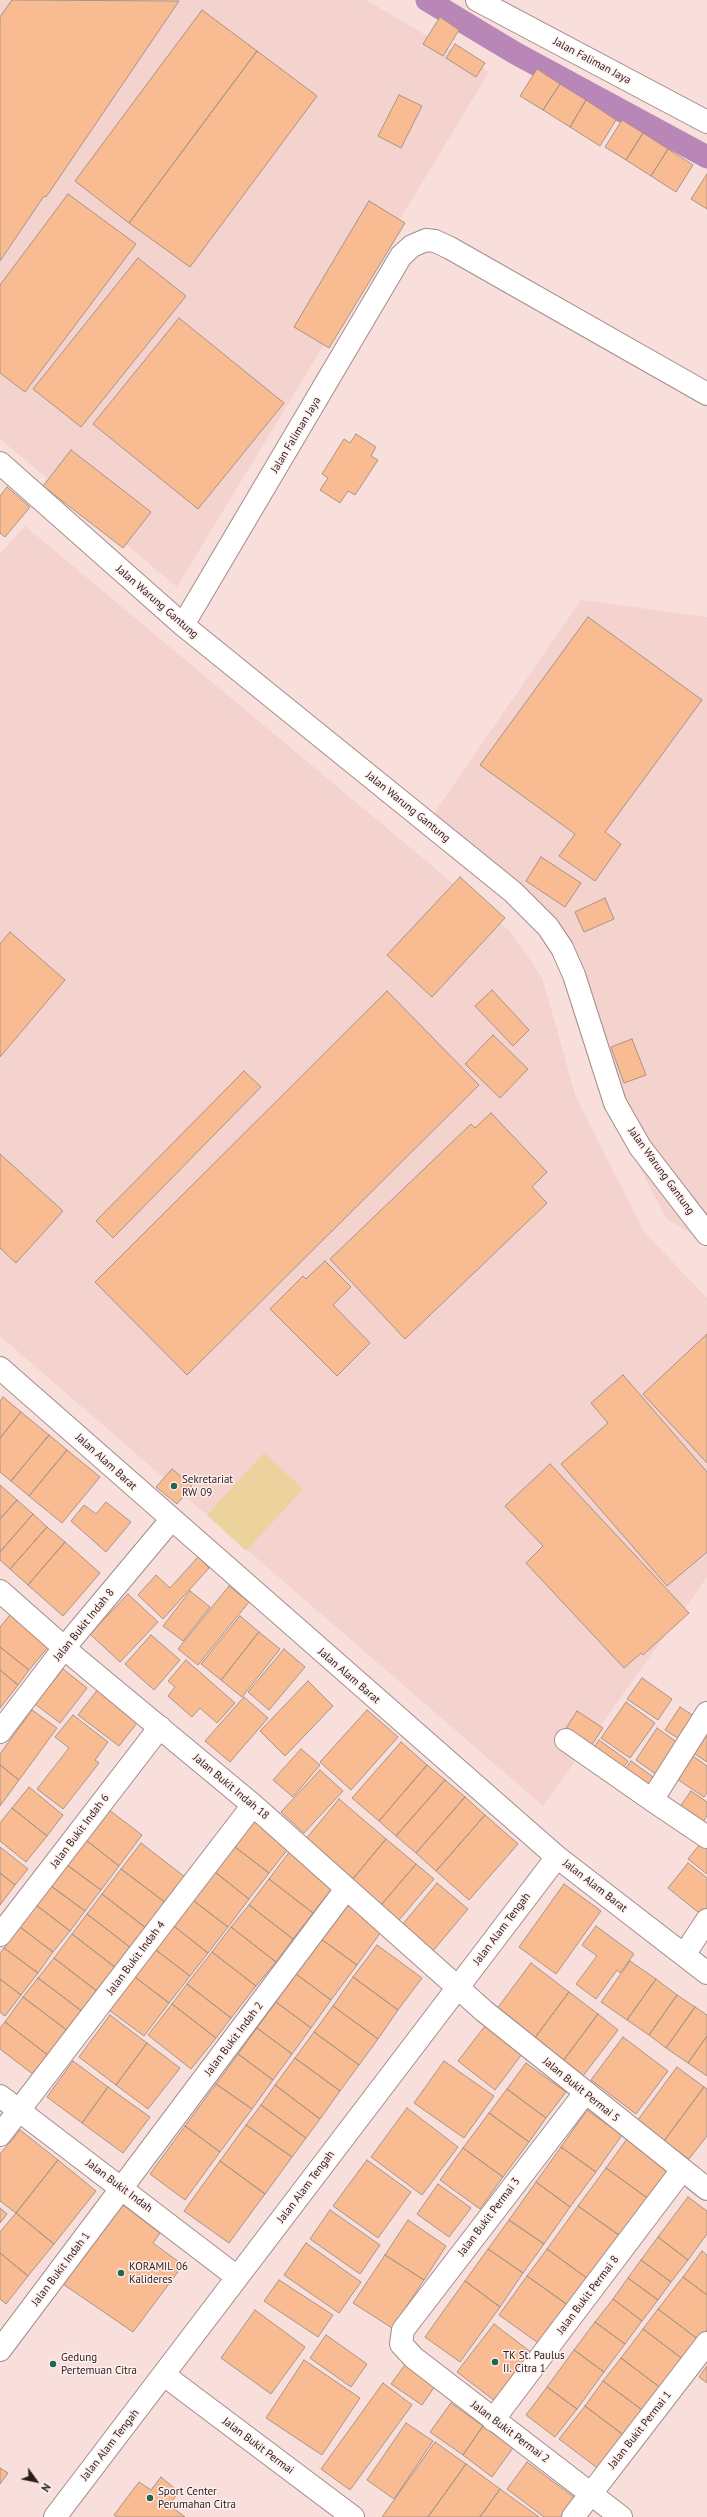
<!DOCTYPE html>
<style>
body{margin:0}
#map{position:relative;width:707px;height:2517px;overflow:hidden;background:#f9dfdc;font-family:"PT Sans",sans-serif}
canvas{display:block}
.north{position:absolute;left:16px;top:2461px;width:40px;height:40px;-webkit-text-stroke:3px #ffefed;paint-order:stroke;rotate:123deg;font-size:11px;font-weight:700;line-height:16px;text-align:center;color:#271e1d}
.north::after{content:'';display:block;margin:auto;width:14px;height:18px;background:#271e1d;clip-path:polygon(50% 0,100% 100%,50% 72%,0 100%)}
</style>
<div id="map">
<canvas width="707" height="2517"></canvas>
<div class="north">N</div>
</div>
<script>
const context = document.querySelector('canvas').getContext('2d');
context.lineJoin = 'round';
function fill(path, color) { context.fillStyle = color; context.fill(path, 'evenodd'); }
const shape = rows => new Path2D(rows.map(r => 'M' + r).join(''));
function stroke(path, color, width, dash) { context.strokeStyle = color; context.lineWidth = width; context.lineCap = dash ? 'butt' : 'round'; context.setLineDash(dash || []); context.stroke(path); }
function label(font, color, halo, rows, align = 'center') {
  context.font = font + ' "PT Sans",sans-serif'; context.lineWidth = 3; context.setLineDash([]); context.textBaseline = 'middle'; context.strokeStyle = halo; context.fillStyle = color; for (const [text, x, y, turn = 0] of rows) {
    context.save(); context.translate(x, y); context.rotate((+turn || 0) * Math.PI / 180); context.textAlign = isNaN(turn) ? turn : align; if (halo) context.strokeText(text, 0, 0); context.fillText(text, 0, 0); context.restore();
  }
}
fill(shape([
 [0,0,366,0,489,72,177,587,0,439],
 [25,526,510,931,542,977,576,1097,644,1232,707,1298,707,1577,543,1806,0,1336,0,554],
 [581,600,707,617,707,1244,666,1218,599,1090,571,975,533,917,428,822]
]), '#f4d2ce');
fill(shape([
 [264,1453,303,1489,246,1551,207,1515]
]), '#ecd29c');
stroke(shape([
 [427,0,515,53,707,157]
]), '#b987b7', 23);
const building = shape([
 [12,0,179,1,46,197,44,196,0,261,0,17,12,0],
 [202,10,257,51,129,223,75,181,202,10],
 [440,17,459,30,443,56,423,44,440,17],
 [455,44,485,63,476,77,446,58,455,44],
 [257,51,317,96,190,267,129,223,257,51],
 [537,69,560,84,543,110,520,96,537,69],
 [560,84,586,100,570,127,543,110,560,84],
 [399,95,422,106,401,148,378,136,399,95],
 [586,100,616,120,600,146,570,127,586,100],
 [622,120,643,133,626,160,605,147,622,120],
 [643,133,668,149,651,176,626,160,643,133],
 [668,149,693,165,676,192,651,176,668,149],
 [707,174,707,209,691,199,707,174],
 [68,194,136,244,25,392,0,373,0,285,68,194],
 [369,201,405,223,329,348,294,327,369,201],
 [138,258,186,296,81,427,33,389,138,258],
 [179,318,284,403,198,509,93,424,179,318],
 [356,434,376,447,371,456,378,460,355,495,348,491,340,503,320,490,328,478,322,474,344,439,350,443,356,434],
 [71,450,151,512,123,548,43,486,71,450],
 [7,487,30,507,5,537,0,533,0,496,7,487],
 [588,617,702,700,605,832,621,844,595,881,559,856,575,834,480,765,588,617],
 [541,857,581,883,565,907,526,881,541,857],
 [460,877,505,918,432,997,387,955,460,877],
 [605,898,614,919,584,932,575,912,605,898],
 [10,932,65,980,0,1057,0,944,10,932],
 [492,990,529,1030,513,1046,475,1006,492,990],
 [387,991,479,1085,187,1375,95,1282,387,991],
 [493,1035,528,1069,500,1098,465,1064,493,1035],
 [632,1039,646,1075,624,1083,611,1047,632,1039],
 [244,1071,261,1087,113,1238,96,1221,244,1071],
 [491,1113,547,1172,532,1187,547,1203,405,1339,330,1259,471,1124,475,1128,491,1113],
 [0,1154,63,1211,16,1263,0,1248,0,1154],
 [325,1261,351,1287,333,1305,370,1343,337,1376,270,1309,303,1276,306,1279,325,1261],
 [707,1334,707,1463,643,1394,707,1334],
 [623,1375,707,1472,707,1552,667,1586,561,1464,608,1423,591,1403,623,1375],
 [3,1397,21,1412,0,1438,0,1401,3,1397],
 [21,1412,49,1435,11,1481,0,1472,0,1438,21,1412],
 [49,1435,67,1450,29,1496,11,1481,49,1435],
 [67,1450,100,1477,62,1523,29,1496,67,1450],
 [550,1464,689,1613,643,1655,641,1653,624,1668,526,1563,543,1546,505,1506,550,1464],
 [172,1469,192,1486,177,1504,156,1487,172,1469],
 [0,1485,17,1500,0,1519,0,1485],
 [17,1500,33,1514,0,1552,0,1519,17,1500],
 [106,1502,131,1522,106,1552,71,1521,84,1505,96,1514,106,1502],
 [33,1514,47,1527,10,1569,0,1560,0,1552,33,1514],
 [47,1527,65,1542,28,1585,10,1569,47,1527],
 [65,1542,100,1573,63,1616,28,1585,65,1542],
 [198,1557,209,1568,163,1619,138,1595,156,1575,170,1588,198,1557],
 [229,1586,249,1602,198,1665,178,1649,229,1586],
 [190,1591,210,1607,183,1641,163,1626,190,1591],
 [128,1594,158,1622,120,1662,90,1634,128,1594],
 [10,1615,49,1646,29,1670,0,1647,0,1627,10,1615],
 [240,1616,259,1632,221,1680,201,1664,240,1616],
 [259,1632,280,1649,242,1697,221,1680,259,1632],
 [151,1635,180,1660,154,1690,125,1664,151,1635],
 [0,1647,29,1670,18,1685,0,1670,0,1647],
 [284,1649,305,1667,269,1710,248,1692,284,1649],
 [186,1660,235,1703,217,1723,200,1708,192,1717,168,1696,175,1687,168,1681,186,1660],
 [63,1669,87,1688,60,1723,35,1704,63,1669],
 [0,1670,18,1685,0,1708,0,1670],
 [642,1678,672,1699,658,1720,627,1699,642,1678],
 [308,1681,333,1706,285,1756,260,1731,308,1681],
 [99,1688,140,1719,119,1746,78,1715,99,1688],
 [244,1697,268,1718,230,1762,205,1741,244,1697],
 [626,1702,655,1723,630,1758,601,1738,626,1702],
 [680,1707,697,1718,683,1741,665,1730,680,1707],
 [32,1710,57,1728,19,1780,0,1765,0,1754,32,1710],
 [367,1710,398,1737,351,1790,320,1762,367,1710],
 [577,1711,603,1728,588,1751,563,1733,577,1711],
 [73,1715,108,1742,95,1760,99,1763,63,1809,37,1789,69,1748,55,1737,73,1715],
 [657,1728,682,1746,660,1777,636,1760,657,1728],
 [707,1729,707,1762,689,1750,707,1729],
 [599,1740,628,1761,619,1774,590,1753,599,1740],
 [401,1742,427,1765,379,1821,352,1798,401,1742],
 [301,1749,320,1765,293,1797,273,1780,301,1749],
 [687,1752,707,1766,707,1793,704,1797,671,1775,687,1752],
 [631,1761,660,1782,651,1796,621,1775,631,1761],
 [0,1765,19,1780,0,1806,0,1765],
 [427,1765,445,1780,396,1836,379,1821,427,1765],
 [320,1770,343,1791,304,1833,281,1812,320,1770],
 [445,1780,465,1797,416,1853,396,1836,445,1780],
 [29,1787,63,1815,47,1836,12,1808,29,1787],
 [691,1791,707,1802,707,1816,700,1826,677,1811,691,1791],
 [465,1797,485,1815,436,1871,416,1853,465,1797],
 [339,1799,386,1839,352,1880,305,1840,339,1799],
 [12,1808,47,1836,26,1862,0,1841,0,1823,12,1808],
 [109,1810,142,1835,119,1866,86,1840,109,1810],
 [253,1815,291,1845,269,1873,231,1844,253,1815],
 [485,1815,518,1844,469,1900,436,1871,485,1815],
 [386,1839,416,1864,381,1905,352,1880,386,1839],
 [704,1839,707,1841,707,1874,688,1859,704,1839],
 [86,1840,119,1866,101,1890,67,1865,86,1840],
 [141,1843,185,1877,166,1903,121,1869,141,1843],
 [231,1844,269,1873,249,1899,211,1869,231,1844],
 [0,1847,28,1869,15,1885,0,1873,0,1847],
 [290,1851,334,1886,313,1913,269,1879,290,1851],
 [688,1863,707,1878,707,1911,703,1916,668,1888,688,1863],
 [416,1864,434,1879,399,1920,381,1905,416,1864],
 [67,1865,101,1890,85,1911,51,1886,67,1865],
 [121,1869,166,1903,146,1928,102,1894,121,1869],
 [211,1869,249,1899,228,1927,190,1898,211,1869],
 [0,1873,15,1885,0,1905,0,1873],
 [269,1879,313,1913,293,1939,249,1905,269,1879],
 [437,1883,468,1909,433,1951,402,1925,437,1883],
 [564,1884,601,1911,556,1974,519,1947,564,1884],
 [51,1886,85,1911,70,1931,36,1905,51,1886],
 [102,1894,146,1928,131,1948,87,1914,102,1894],
 [190,1898,228,1927,208,1953,170,1923,190,1898],
 [348,1903,384,1928,357,1965,321,1939,348,1903],
 [36,1905,70,1931,53,1952,20,1927,36,1905],
 [249,1905,293,1939,276,1962,231,1927,249,1905],
 [87,1914,131,1948,116,1968,72,1934,87,1914],
 [170,1923,208,1953,190,1976,152,1947,170,1923],
 [596,1926,634,1954,620,1973,617,1970,596,1999,576,1984,597,1956,582,1945,596,1926],
 [20,1927,53,1952,38,1973,4,1948,20,1927],
 [231,1927,276,1962,256,1986,212,1952,231,1927],
 [72,1934,116,1968,98,1992,54,1958,72,1934],
 [321,1939,357,1965,331,2000,296,1974,321,1939],
 [377,1945,422,1978,398,2010,353,1977,377,1945],
 [152,1947,190,1976,169,2003,131,1974,152,1947],
 [4,1948,38,1973,21,1995,0,1979,0,1953,4,1948],
 [212,1952,256,1986,231,2018,187,1984,212,1952],
 [54,1958,98,1992,83,2012,38,1978,54,1958],
 [630,1961,656,1979,627,2020,601,2002,630,1961],
 [531,1963,569,1992,534,2039,496,2010,531,1963],
 [131,1974,169,2003,144,2036,105,2007,131,1974],
 [296,1974,331,2000,311,2028,276,2002,296,1974],
 [353,1977,398,2010,378,2039,333,2006,353,1977],
 [38,1978,83,2012,68,2031,23,1997,38,1978],
 [0,1979,21,1995,5,2016,0,2012,0,1979],
 [656,1979,677,1995,649,2035,627,2020,656,1979],
 [187,1984,231,2018,216,2038,172,2004,187,1984],
 [569,1992,598,2014,563,2061,534,2039,569,1992],
 [677,1995,695,2007,666,2048,649,2035,677,1995],
 [23,1997,68,2031,49,2056,5,2022,23,1997],
 [276,2002,311,2028,292,2054,257,2028,276,2002],
 [172,2004,216,2038,191,2069,148,2035,172,2004],
 [333,2006,378,2039,359,2065,314,2032,333,2006],
 [695,2007,707,2015,707,2036,688,2063,666,2048,695,2007],
 [598,2014,618,2030,583,2076,563,2061,598,2014],
 [110,2015,147,2043,116,2085,79,2057,110,2015],
 [5,2022,49,2056,34,2075,0,2049,0,2028,5,2022],
 [485,2026,522,2054,495,2090,458,2061,485,2026],
 [257,2028,292,2054,273,2080,238,2054,257,2028],
 [314,2032,359,2065,340,2091,295,2058,314,2032],
 [707,2036,707,2076,688,2063,707,2036],
 [623,2037,668,2071,636,2114,591,2080,623,2037],
 [147,2043,180,2068,148,2109,116,2085,147,2043],
 [238,2054,273,2080,252,2109,216,2084,238,2054],
 [295,2058,340,2091,320,2119,275,2085,295,2058],
 [73,2061,108,2087,82,2123,47,2097,73,2061],
 [444,2061,494,2096,464,2138,414,2103,444,2061],
 [526,2063,566,2092,546,2118,507,2089,526,2063],
 [677,2067,704,2087,664,2141,637,2121,677,2067],
 [216,2084,252,2109,220,2152,185,2126,216,2084],
 [275,2085,320,2119,306,2138,261,2105,275,2085],
 [108,2087,150,2117,123,2153,82,2123,108,2087],
 [704,2087,707,2089,707,2136,689,2159,664,2141,704,2087],
 [507,2089,546,2118,529,2142,489,2113,507,2089],
 [261,2105,306,2138,292,2157,246,2125,261,2105],
 [407,2108,458,2147,422,2195,371,2157,407,2108],
 [587,2110,622,2135,596,2172,561,2147,587,2110],
 [489,2113,529,2142,503,2177,463,2148,489,2113],
 [246,2125,292,2157,265,2194,220,2161,246,2125],
 [185,2126,220,2152,185,2200,150,2174,185,2126],
 [20,2130,58,2160,16,2213,0,2201,0,2154,20,2130],
 [627,2139,671,2171,650,2200,606,2168,627,2139],
 [561,2147,596,2172,570,2207,536,2182,561,2147],
 [463,2148,503,2177,480,2209,440,2180,463,2148],
 [58,2160,96,2191,54,2244,16,2213,58,2160],
 [367,2160,411,2192,378,2238,333,2206,367,2160],
 [220,2161,265,2194,229,2243,184,2211,220,2161],
 [606,2168,650,2200,623,2238,578,2206,606,2168],
 [536,2182,570,2207,544,2244,509,2220,536,2182],
 [438,2184,471,2208,449,2237,417,2214,438,2184],
 [688,2197,707,2211,707,2234,688,2260,658,2237,688,2197],
 [119,2202,160,2233,153,2243,183,2265,133,2332,60,2282,119,2202],
 [578,2206,623,2238,591,2281,547,2249,578,2206],
 [0,2208,7,2214,0,2223,0,2208],
 [330,2210,380,2245,360,2274,310,2239,330,2210],
 [16,2213,54,2244,28,2276,0,2253,0,2232,16,2213],
 [408,2220,446,2246,424,2280,385,2255,408,2220],
 [509,2220,544,2244,523,2273,488,2249,509,2220],
 [658,2237,688,2260,671,2282,641,2260,658,2237],
 [306,2243,361,2282,339,2313,284,2275,306,2243],
 [488,2249,523,2273,500,2307,465,2281,488,2249],
 [547,2249,591,2281,572,2308,527,2276,547,2249],
 [702,2251,707,2255,707,2295,683,2277,702,2251],
 [0,2253,28,2276,6,2304,0,2299,0,2253],
 [385,2255,424,2280,392,2328,353,2303,385,2255],
 [641,2260,671,2282,658,2300,628,2278,641,2260],
 [527,2276,572,2308,544,2347,499,2315,527,2276],
 [683,2277,707,2295,707,2330,699,2340,658,2309,683,2277],
 [628,2278,658,2300,642,2321,613,2299,628,2278],
 [279,2280,333,2315,318,2337,264,2301,279,2280],
 [465,2281,500,2307,460,2362,425,2337,465,2281],
 [613,2299,642,2321,625,2344,595,2322,613,2299],
 [658,2309,699,2340,684,2360,643,2329,658,2309],
 [255,2310,305,2347,271,2394,221,2358,255,2310],
 [595,2322,625,2344,604,2372,574,2350,595,2322],
 [494,2324,532,2353,495,2401,457,2372,494,2324],
 [643,2329,684,2360,662,2389,621,2358,643,2329],
 [326,2335,367,2364,351,2387,310,2358,326,2335],
 [574,2350,604,2372,577,2409,547,2387,574,2350],
 [621,2358,662,2389,645,2412,603,2381,621,2358],
 [304,2360,360,2398,322,2455,266,2418,304,2360],
 [407,2362,437,2383,422,2405,391,2384,407,2362],
 [707,2366,707,2383,699,2377,707,2366],
 [603,2381,645,2412,626,2437,585,2406,603,2381],
 [383,2383,412,2405,350,2490,321,2469,383,2383],
 [547,2387,577,2409,555,2437,526,2415,547,2387],
 [451,2403,483,2426,463,2455,430,2432,451,2403],
 [585,2406,626,2437,600,2470,559,2439,585,2406],
 [406,2423,433,2441,394,2499,367,2480,406,2423],
 [483,2426,513,2448,492,2477,463,2455,483,2426],
 [435,2442,466,2464,428,2517,382,2517,435,2442],
 [527,2462,575,2498,561,2517,544,2517,507,2489,527,2462],
 [466,2464,500,2489,480,2517,428,2517,466,2464],
 [0,2468,8,2473,0,2484,0,2468],
 [161,2477,179,2492,169,2505,185,2517,117,2517,114,2515,139,2482,151,2490,161,2477],
 [500,2489,539,2517,480,2517,500,2489]
]);
fill(building, '#f9bc92');
stroke(building, '#a69487', 1);
const minor = shape([
 [477,0,707,122],
 [0,463,183,625,513,892,548,927,562,948,574,975,615,1103,640,1147,707,1234],
 [183,625,401,256,412,246,426,240,435,241,450,248,707,394],
 [0,1368,557,1857,707,1973],
 [0,1591,77,1659,253,1805,484,2011,707,2189],
 [707,1713,652,1800,707,1837],
 [0,1732,64,1648,171,1520],
 [566,1740,652,1800],
 [0,1935,160,1727],
 [684,1955,707,1920],
 [585,2093,403,2330,401,2344,414,2358,621,2517],
 [0,2096,237,2277],
 [0,2135,253,1805],
 [0,2350,346,1889],
 [164,2375,353,2517],
 [493,2420,682,2170],
 [55,2517,557,1857],
 [573,2517,707,2343]
]);
stroke(minor, '#a38c8a', 24);
stroke(minor, '#fff', 22);
for (const [x, y, r, color] of [
 [174,1486,4,"#236453"],
 [121,2273,4,"#236453"],
 [495,2362,4,"#236453"],
 [53,2364,4,"#236453"],
 [150,2498,4,"#236453"]
]) { const dot = new Path2D(); dot.arc(x, y, r, 0, 2 * Math.PI); context.fillStyle = color; context.fill(dot); stroke(dot, '#ffefed', 1.5); }
label('11px', '#271e1d', '#ffefed', [
 ["Jalan Faliman Jaya",592,61,28],
 ["Jalan Faliman Jaya",296,435,-59],
 ["Jalan Warung Gantung",157,602,41],
 ["Jalan Warung Gantung",408,807,39],
 ["Jalan Warung Gantung",661,1171,54],
 ["Jalan Alam Barat",106,1462,42],
 ["Jalan Bukit Indah 8",84,1625,-51],
 ["Jalan Alam Barat",349,1676,41],
 ["Jalan Bukit Indah 18",231,1787,40],
 ["Jalan Bukit Indah 6",80,1831,-53],
 ["Jalan Alam Barat",595,1886,38],
 ["Jalan Alam Tengah",502,1929,-53],
 ["Jalan Bukit Indah 4",136,1958,-53],
 ["Jalan Bukit Indah 2",234,2039,-53],
 ["Jalan Bukit Permai 5",581,2090,39],
 ["Jalan Bukit Indah",119,2186,37],
 ["Jalan Alam Tengah",306,2187,-53],
 ["Jalan Bukit Permai 3",489,2217,-53],
 ["Jalan Bukit Indah 1",61,2269,-53],
 ["Jalan Bukit Permai 8",588,2295,-53],
 ["Jalan Bukit Permai 1",640,2430,-52],
 ["Jalan Bukit Permai 2",510,2432,37],
 ["Jalan Alam Tengah",110,2445,-52],
 ["Jalan Bukit Permai",258,2446,37]
]);
label('11px', '#271e1d', '#ffefed', [
 ["Sekretariat",182,1480],
 ["RW 09",182,1493],
 ["KORAMIL 06",129,2267],
 ["Kalideres",129,2280],
 ["TK St. Paulus",503,2356],
 ["II. Citra 1",503,2369],
 ["Gedung",61,2358],
 ["Pertemuan Citra",61,2371],
 ["Sport Center",158,2492],
 ["Perumahan Citra",158,2505]
], 'left');
</script>
